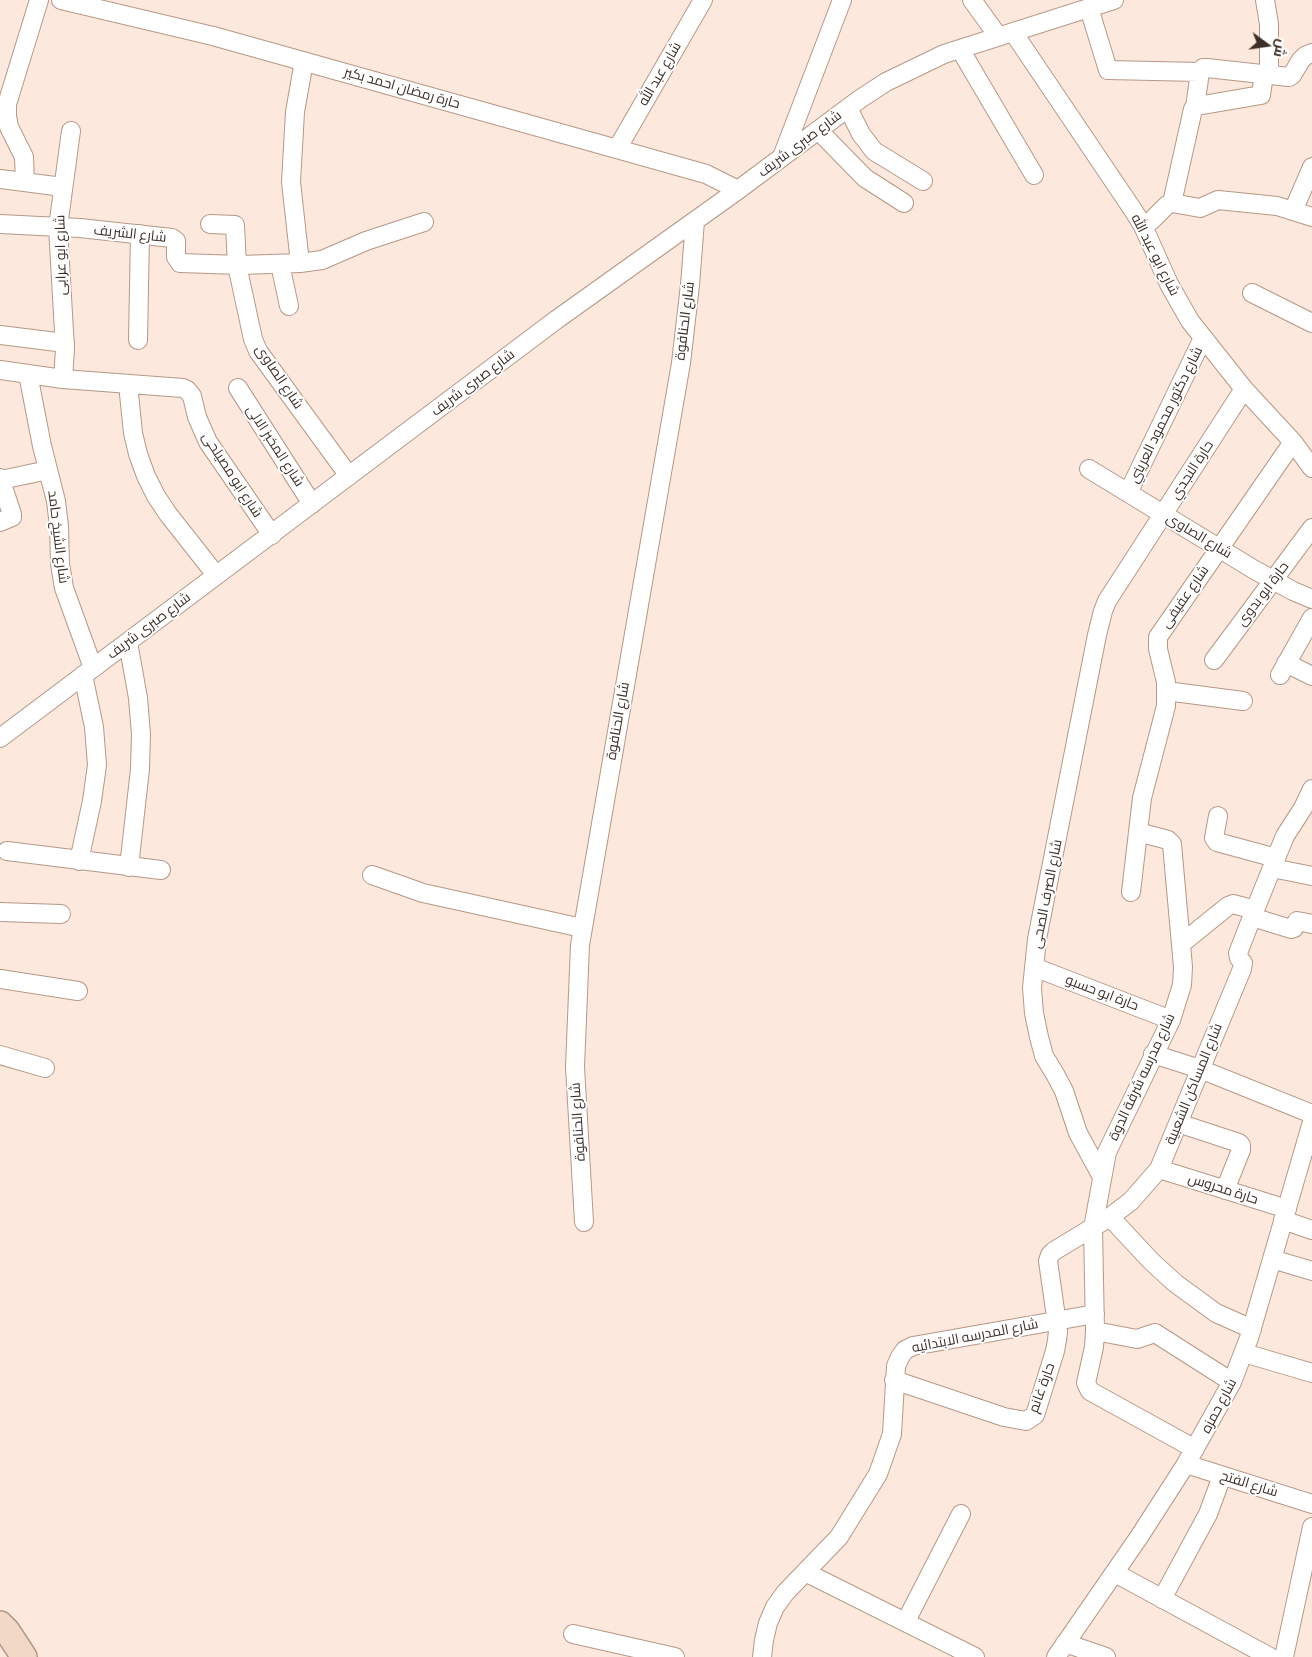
<!DOCTYPE html>
<meta charset="utf-8">
<style>
body{margin:0}
#map{position:relative;width:1312px;height:1657px;overflow:hidden;background:#fce8dd;font-family:Literata,Cairo,serif}
canvas{display:block}
.north{position:absolute;left:1242px;top:20px;width:50px;height:50px;-webkit-text-stroke:4px #fff;paint-order:stroke;rotate:104deg;font-size:14px;font-weight:700;line-height:20px;text-align:center;color:#3c2f28}
.north::after{content:'';display:block;margin:auto;width:18px;height:22px;background:#3c2f28;clip-path:polygon(50% 0,100% 100%,50% 72%,0 100%)}
</style>
<div id="map">
<canvas width="1312" height="1657"></canvas>
<div class="north">ش</div>
</div>
<script>
const context = document.querySelector('canvas').getContext('2d');
context.lineJoin = 'round';
const shape = rows => new Path2D(rows.map(r => 'M' + r).join(''));
function stroke(path, color, width, dash) { context.strokeStyle = color; context.lineWidth = width; context.lineCap = dash ? 'butt' : 'round'; context.setLineDash(dash || []); context.stroke(path); }
function label(font, color, halo, rows, align = 'center') {
  context.font = font + ' Literata,Cairo,serif'; context.lineWidth = 4; context.setLineDash([]); context.textBaseline = 'middle'; context.strokeStyle = halo; context.fillStyle = color; for (const [text, x, y, turn = 0] of rows) {
    context.save(); context.translate(x, y); context.rotate((+turn || 0) * Math.PI / 180); context.textAlign = isNaN(turn) ? turn : align; if (halo) context.strokeText(text, 0, 0); context.fillText(text, 0, 0); context.restore();
  }
}
const street = shape([
 [61,0,213,36,617,149,706,174,738,190],
 [972,0,998,36],
 [1265,0,1269,24,1269,75],
 [1089,8,1108,70,1200,72],
 [1013,32,1133,210,1143,226,1169,284,1190,321,1244,389,1293,442,1312,468],
 [960,49,1034,175],
 [1195,107,1200,72,1203,68,1207,68,1289,77,1292,75,1301,60,1305,56,1312,53],
 [848,108,861,134,874,151,923,181],
 [818,130,865,178,904,203],
 [617,149,703,0],
 [782,157,842,0],
 [0,179,63,187],
 [25,182,24,157,9,127,7,116,7,104,39,0],
 [1172,203,1193,109,1197,106,1261,95,1264,74],
 [1293,211,1312,167],
 [0,224,80,228,172,238,176,241,176,257,180,263,240,265,300,263,322,260,366,241,424,222],
 [210,224,235,225,237,265,253,339,258,351,349,476],
 [1143,226,1152,220,1167,205,1172,203,1200,208,1218,200,1277,206,1312,217],
 [300,263,291,182,295,112,304,61],
 [280,264,289,306],
 [1252,293,1312,323],
 [0,335,65,343],
 [138,340,140,234],
 [0,370,63,379,183,388,187,390,192,396,197,417,208,442,272,535],
 [28,374,42,446,56,501,59,526,60,564,64,588,93,668],
 [63,379,65,349,58,227,71,131],
 [128,384,133,433,138,454,146,476,156,496,168,514,216,575],
 [238,388,312,504],
 [1089,469,1253,569,1293,591,1312,599],
 [0,478,12,514,12,517,0,522],
 [1,480,48,470],
 [1128,493,1203,338],
 [128,642,138,698,141,734,140,769,129,867],
 [1214,660,1312,528],
 [1286,663,1312,676],
 [1280,675,1312,618],
 [1166,691,1243,701],
 [0,738,556,320,738,190,860,99,886,82,944,54,1114,0],
 [1218,816,1214,838,1217,842,1276,858],
 [1138,832,1168,840,1172,844,1183,967,1182,985,1171,1020,1107,1152,1093,1228,1095,1331,1094,1347,1086,1383,1090,1391,1195,1449],
 [7,851,161,870],
 [79,861,92,801,97,765,94,727,83,675],
 [1272,868,1312,876],
 [372,875,423,893,582,928],
 [1131,892,1142,798,1166,706,1166,682,1158,649,1158,637,1293,442],
 [0,912,61,914],
 [1252,917,1291,929,1294,928,1297,921,1312,924],
 [1181,944,1228,906,1233,904,1255,910],
 [1034,967,1171,1020],
 [0,979,78,991],
 [1153,1054,1200,1069,1312,1114],
 [0,1055,45,1068],
 [1178,1123,1239,1143,1241,1145,1241,1150,1225,1190],
 [1159,1169,1287,1209],
 [1102,1177,1078,1133,1064,1091,1055,1074,1044,1056,1039,1037,1034,1013,1032,988,1037,939,1097,635,1103,611,1107,601,1244,389],
 [1110,1217,1151,1261,1175,1283,1216,1313,1252,1329],
 [1283,1220,1312,1230],
 [584,1222,575,1067,580,945,681,363,690,285,695,221],
 [1272,1259,1312,1271],
 [1095,1331,1137,1339,1155,1333,1232,1382],
 [1244,1353,1312,1373],
 [894,1380,1004,1417,1026,1421,1035,1415,1055,1351,1057,1340,1058,1331,1048,1261,1050,1255,1054,1251,1110,1217,1131,1201,1159,1169,1242,969,1243,963,1239,958,1238,953,1252,917,1285,836,1303,808,1312,789],
 [1186,1464,1312,1504],
 [805,1572,975,1657],
 [1115,1573,1270,1657],
 [1162,1599,1208,1514,1222,1476],
 [906,1621,961,1514],
 [573,1634,675,1657],
 [1065,1643,1106,1657],
 [762,1657,764,1640,768,1623,775,1607,785,1593,839,1537,878,1474,892,1434,896,1366,900,1357,905,1350,913,1346,1095,1314],
 [1056,1657,1139,1537,1186,1464,1232,1382,1249,1338,1312,1122],
 [1284,1657,1312,1527]
]);
const secondary = shape([
 [0,1624,7,1631,24,1657]
]);
stroke(street, '#b69886', 20);
stroke(secondary, '#b69886', 28);
stroke(street, '#fff', 18);
stroke(secondary, '#f2d8c7', 25);
label('14px', '#3c2f28', '#fff', [
 ["شارع عبد الله",660,74,-60],
 ["حارة رمضان احمد بكير",402,88,16],
 ["شارع صبرى شريف",800,144,-37],
 ["شارع الشريف",130,234,6],
 ["شارع ابو عرابى",61,255,-91],
 ["شارع ابو عبد الله",1155,255,63],
 ["شارع الحنافوة",685,321,-83],
 ["شارع الصاوى",279,377,56],
 ["شارع صبرى شريف",473,383,-37],
 ["شارع دكتور محمود العريني",1166,415,-64],
 ["شارع المخبز الالى",275,446,57],
 ["حارة النجدي",1192,470,-57],
 ["شارع ابو مصيلحى",232,475,57],
 ["شارع الصاوى",1199,536,31],
 ["شارع الشيخ حامد",58,537,83],
 ["حارة ابو بدوى",1263,594,-53],
 ["شارع عفيفى",1185,597,-55],
 ["شارع صبرى شريف",149,626,-37],
 ["شارع الحنافوة",618,721,-80],
 ["شارع الصرف الصحى",1047,894,-79],
 ["حارة ابو حسبو",1102,993,21],
 ["شارع مدرسه شرفة الدوة",1142,1077,-65],
 ["شارع المساكن الشعبية",1194,1084,-68],
 ["شارع الحنافوة",578,1122,-94],
 ["حارة محروس",1223,1189,18],
 ["شارع المدرسه الابتدائيه",975,1336,-11],
 ["حارة غانم",1042,1388,-70],
 ["شارع حمزه",1219,1406,-62],
 ["شارع الفتح",1249,1484,17]
]);
</script>
